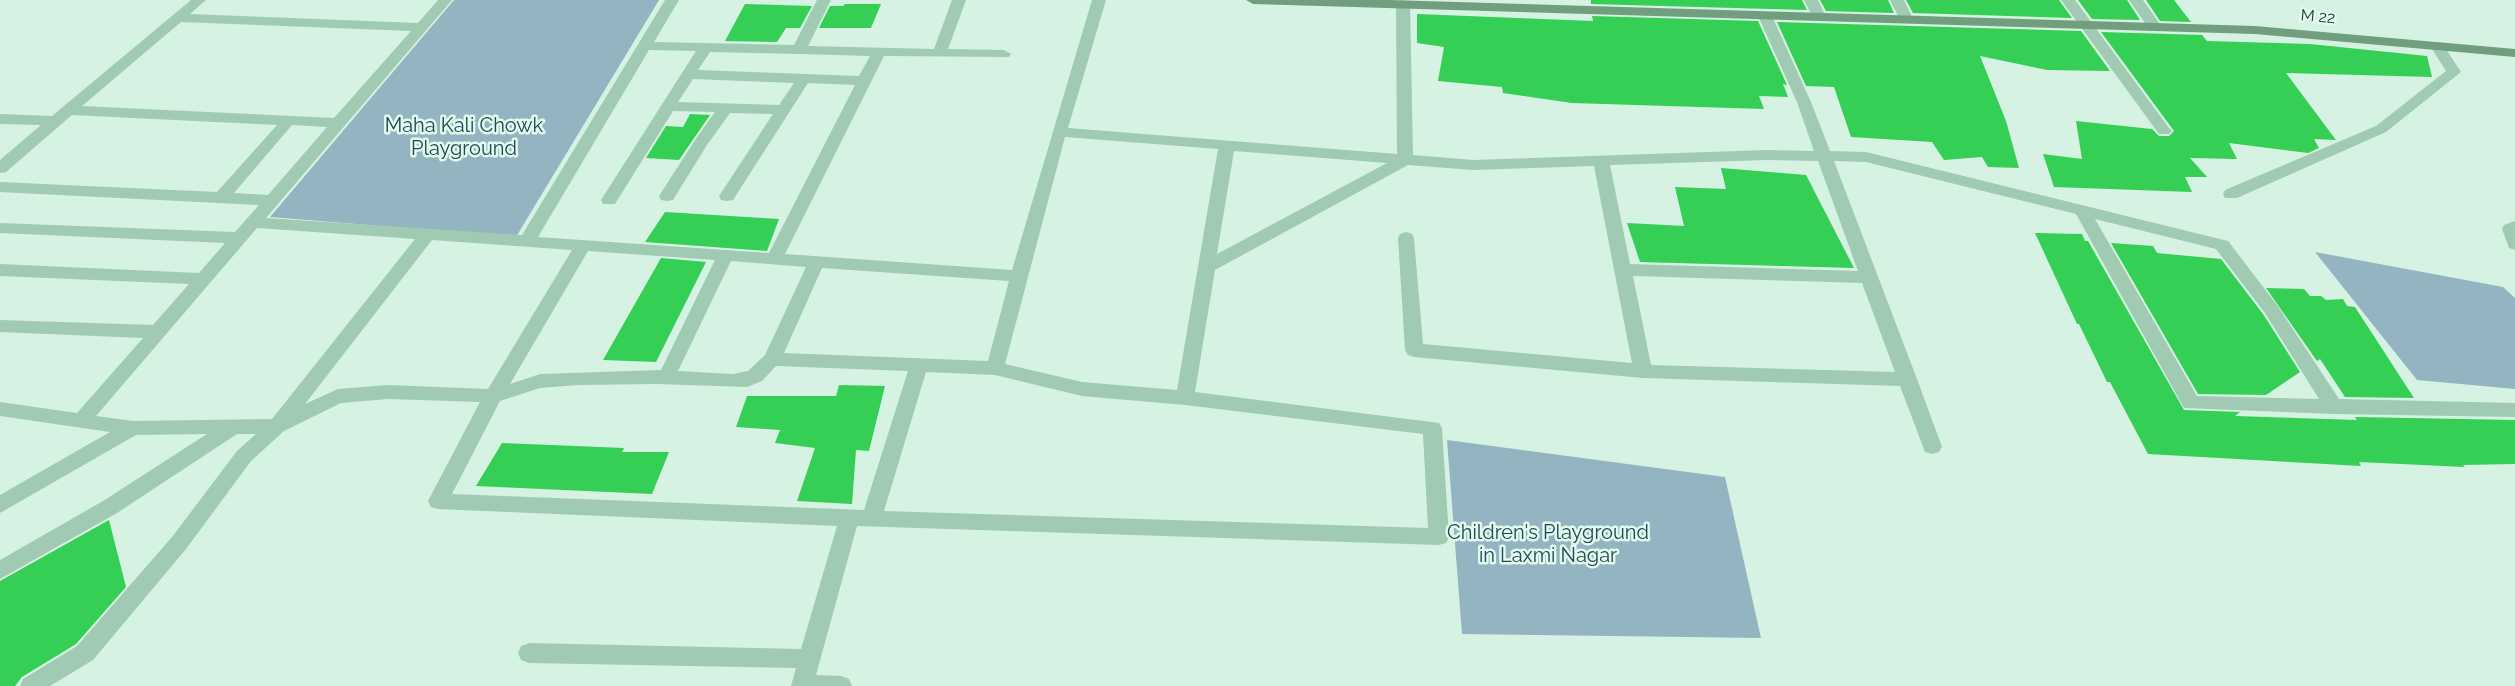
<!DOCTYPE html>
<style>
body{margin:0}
canvas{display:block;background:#d5f2e3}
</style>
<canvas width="2515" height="686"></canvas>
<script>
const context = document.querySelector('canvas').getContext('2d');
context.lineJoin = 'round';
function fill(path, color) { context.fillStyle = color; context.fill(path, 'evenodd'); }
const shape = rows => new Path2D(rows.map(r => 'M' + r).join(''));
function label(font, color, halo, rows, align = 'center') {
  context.font = font + ' Raleway,sans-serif'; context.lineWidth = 5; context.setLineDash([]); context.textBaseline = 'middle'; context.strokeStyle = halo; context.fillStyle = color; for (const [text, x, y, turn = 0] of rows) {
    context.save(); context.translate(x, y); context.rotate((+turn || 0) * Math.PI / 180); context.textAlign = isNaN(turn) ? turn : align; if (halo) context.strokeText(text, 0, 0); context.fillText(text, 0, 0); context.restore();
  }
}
fill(shape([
 [454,0,659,0,516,237,270,217],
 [2315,252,2503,287,2515,298,2515,389,2417,380],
 [1447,440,1725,477,1761,638,1462,634]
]), '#94b4c2');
fill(shape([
 [1591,0,1802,0,1807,10,1591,4],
 [1820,0,1888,0,1894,13,1826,11],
 [1906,0,2059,0,2072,18,1913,13],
 [2078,0,2127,0,2140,20,2092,19],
 [2146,0,2174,0,2191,22,2160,21],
 [745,4,812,6,800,28,786,28,777,42,725,41],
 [845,4,881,4,871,28,819,28,830,6,843,6],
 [1417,14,1593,21,1592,16,1758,21,1787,85,1783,84,1788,97,1759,96,1764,109,1572,103,1503,93,1502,87,1438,81,1444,47,1417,43],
 [1777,22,2081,31,2110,71,2047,70,1980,56,2006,121,2019,168,1988,167,1982,157,1944,160,1932,142,1851,137,1834,87,1806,86],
 [2101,32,2202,35,2207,41,2310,44,2427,56,2432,77,2286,73,2336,140,2314,139,2319,148,2308,153,2229,143,2237,159,2190,158,2207,177,2185,177,2192,192,2054,187,2043,154,2082,159,2076,121,2152,129,2159,136,2169,136,2174,131],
 [690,114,710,115,679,160,646,158,666,126,683,127],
 [1721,168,1806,175,1854,268,1640,262,1627,223,1684,226,1675,187,1726,189],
 [665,212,779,219,767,251,645,242],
 [2035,233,2082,234,2085,241,2088,241,2184,410,2240,412,2235,416,2357,420,2355,417,2515,420,2515,464,2463,465,2465,467,2359,462,2361,466,2148,454,2110,382,2107,382,2079,324,2077,324],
 [2111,243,2153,246,2157,253,2221,259,2263,314,2300,372,2266,395,2198,394],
 [661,258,706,262,656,362,603,360],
 [2266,288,2304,289,2310,296,2321,296,2326,300,2343,299,2347,306,2355,307,2414,398,2345,397,2320,359,2317,361],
 [839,385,885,386,869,451,856,450,852,504,797,501,815,448,775,443,780,430,736,427,747,396,836,396],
 [502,443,624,448,622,452,669,452,652,494,476,486],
 [109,520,126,587,76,644,22,677,15,686,0,686,0,581]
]), '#35cf55');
fill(shape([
 [191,0,206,0,190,14,418,23,438,0,452,0,266,218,522,235,665,0,679,0,654,42,794,45,817,0,831,0,808,46,934,49,952,0,966,0,948,49,1004,50,1011,54,1009,57,884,56,785,254,1012,270,1092,0,1106,0,1068,128,1397,154,1396,4,1403,0,1410,4,1413,155,1473,160,1767,150,1814,151,1797,102,1758,16,1765,12,1772,16,1811,102,1830,151,1866,152,2228,241,2277,305,2339,399,2515,403,2515,417,2334,414,2184,408,2076,214,1866,162,1834,161,1917,379,1942,447,1939,452,1932,454,1925,452,1900,386,1643,378,1414,357,1408,355,1405,350,1398,238,1400,234,1406,232,1412,234,1414,238,1423,344,1632,363,1594,166,1473,170,1408,165,1215,270,1195,392,1439,423,1442,428,1449,537,1446,543,1439,545,857,526,816,675,841,676,849,679,852,686,791,686,796,668,529,663,521,660,518,653,521,646,529,643,801,649,837,526,438,509,431,507,428,501,480,402,388,399,341,403,284,431,251,461,186,549,93,660,50,686,20,686,23,679,77,646,172,537,237,451,256,434,237,434,117,513,0,579,0,560,103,501,207,434,136,435,0,513,0,495,110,432,0,416,0,402,77,413,143,338,0,332,0,320,153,325,189,284,0,276,0,264,199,273,225,243,0,233,0,223,235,232,259,205,0,192,0,182,217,192,277,125,72,115,6,172,0,173,0,160,41,125,0,124,0,114,52,116,191,0],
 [181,22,411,31,334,118,82,106,181,22],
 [649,50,696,51,601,200,603,204,615,204,673,111,715,112,695,140,659,196,661,200,667,201,673,200,707,145,730,113,773,114,719,196,721,200,727,201,733,200,808,83,855,85,769,253,538,237,649,50],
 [710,52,799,54,870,56,859,76,698,70,710,52],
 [693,79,794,83,779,105,678,102,693,79],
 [292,125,327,127,268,195,234,193,292,125],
 [1065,137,1218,149,1177,390,1082,382,1005,364,1065,137],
 [1234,151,1387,163,1217,254,1234,151],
 [1767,160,1818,161,1858,271,1630,264,1610,165,1767,160],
 [2095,219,2216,249,2265,313,2319,399,2197,396,2095,219],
 [257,228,415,239,272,419,133,421,96,416,257,228],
 [432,240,572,250,488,389,388,385,338,389,305,404,432,240],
 [588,251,715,260,661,370,540,374,510,384,588,251],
 [731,261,806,267,765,355,748,371,733,374,678,371,731,261],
 [822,268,1009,281,988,361,784,353,822,268],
 [1633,276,1862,283,1895,372,1651,365,1633,276],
 [776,366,908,371,864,510,452,494,500,401,540,388,578,385,657,384,747,387,762,381,776,366],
 [926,372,995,375,1082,396,1185,405,1423,434,1428,528,884,511,926,372],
 [1804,0,1818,0,1826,17,1824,20,1814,20,1804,0],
 [1890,0,1904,0,1913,19,1911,22,1901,22,1890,0],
 [2061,0,2075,0,2169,128,2172,131,2169,134,2159,134,2061,0],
 [2129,0,2143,0,2162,27,2160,30,2150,30,2129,0],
 [2437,42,2442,43,2461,72,2386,132,2237,198,2225,198,2223,194,2225,190,2376,126,2446,71,2430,46,2437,42],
 [2515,221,2515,250,2509,248,2502,229,2504,225,2515,221]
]), '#a0cbb2');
fill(shape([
 [1246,0,1390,0,2255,26,2515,49,2515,57,2255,34,1253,4,1246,0]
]), '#729e80');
label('16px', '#243428', '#e1faee', [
 ["M 22",2318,17,5]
]);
label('20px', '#264554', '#e1faee', [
 ["Maha Kali Chowk",464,126],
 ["Playground",464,149],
 ["Children's Playground",1548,533],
 ["in Laxmi Nagar",1548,556]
]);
</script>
